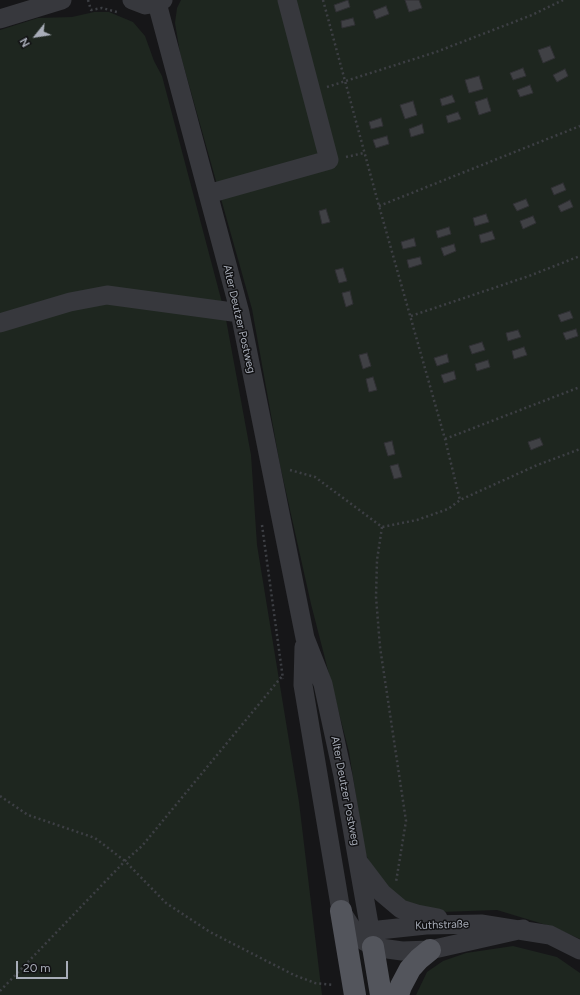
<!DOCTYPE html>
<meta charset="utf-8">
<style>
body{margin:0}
#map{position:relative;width:580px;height:995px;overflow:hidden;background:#161618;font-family:Figtree,sans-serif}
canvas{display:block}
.north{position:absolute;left:16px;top:16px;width:40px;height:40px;-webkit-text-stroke:3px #111113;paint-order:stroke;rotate:240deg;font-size:11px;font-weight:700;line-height:16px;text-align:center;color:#a8adb8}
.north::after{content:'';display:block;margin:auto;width:14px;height:18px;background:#a8adb8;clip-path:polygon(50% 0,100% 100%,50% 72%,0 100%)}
.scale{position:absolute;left:16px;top:961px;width:52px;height:18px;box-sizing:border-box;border:2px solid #a8adb8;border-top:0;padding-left:5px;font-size:12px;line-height:14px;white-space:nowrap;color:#a8adb8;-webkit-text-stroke:3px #111113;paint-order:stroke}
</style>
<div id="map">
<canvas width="580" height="995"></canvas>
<div class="north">N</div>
<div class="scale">20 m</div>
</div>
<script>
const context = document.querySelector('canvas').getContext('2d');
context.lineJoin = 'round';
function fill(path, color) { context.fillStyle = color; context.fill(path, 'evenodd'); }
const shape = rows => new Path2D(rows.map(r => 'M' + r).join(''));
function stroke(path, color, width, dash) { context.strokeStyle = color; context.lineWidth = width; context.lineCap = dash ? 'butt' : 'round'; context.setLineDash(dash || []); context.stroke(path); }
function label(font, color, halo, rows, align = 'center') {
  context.font = font + ' Figtree,sans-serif'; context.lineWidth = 3; context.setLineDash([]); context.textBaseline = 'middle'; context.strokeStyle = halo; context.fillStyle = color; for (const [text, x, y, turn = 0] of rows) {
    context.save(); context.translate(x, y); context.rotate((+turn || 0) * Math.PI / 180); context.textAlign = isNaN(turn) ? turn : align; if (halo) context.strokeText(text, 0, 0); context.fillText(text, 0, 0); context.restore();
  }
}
fill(shape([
 [181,0,580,0,580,939,553,927,497,910,441,912,412,908,381,885,365,853,349,752,311,604,280,465,252,309,180,53,175,23,177,8],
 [94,12,109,12,133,22,145,36,154,61,162,76,225,314,251,455,257,545,299,802,322,995,0,995,0,30,38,18,72,17],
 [513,946,557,957,580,973,580,995,416,995,427,972,443,961,466,953]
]), '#1e261f');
const building = shape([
 [348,0,350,7,336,12,334,5,348,0],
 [405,0,419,0,422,8,409,12,405,0],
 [386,6,389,14,376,19,373,11,386,6],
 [353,18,355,25,342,28,341,21,353,18],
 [550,46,555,58,543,63,538,50,550,46],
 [523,68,526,76,513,80,510,73,523,68],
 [565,69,568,76,557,82,553,75,565,69],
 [479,76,483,89,469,93,465,80,479,76],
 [530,85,533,93,520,97,517,90,530,85],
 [452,95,455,102,442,106,440,99,452,95],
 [487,98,491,111,479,115,475,102,487,98],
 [413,101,417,115,405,119,400,105,413,101],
 [458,112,461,119,448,123,446,116,458,112],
 [381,118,383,126,371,129,369,122,381,118],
 [422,124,424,133,411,137,409,129,422,124],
 [387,136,389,144,376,148,373,140,387,136],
 [563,183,566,190,554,195,551,188,563,183],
 [526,199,529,206,517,211,513,204,526,199],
 [570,200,573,207,561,212,558,206,570,200],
 [326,209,330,222,322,224,319,211,326,209],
 [486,214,489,222,475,226,473,218,486,214],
 [533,216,536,223,523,229,520,221,533,216],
 [449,227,451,234,438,238,436,231,449,227],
 [492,231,495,239,481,243,479,235,492,231],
 [414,238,416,246,403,249,401,242,414,238],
 [454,244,456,251,444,256,441,248,454,244],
 [420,257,422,264,409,268,407,260,420,257],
 [343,268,347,281,339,283,335,270,343,268],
 [350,291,353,304,346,307,342,293,350,291],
 [570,311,573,318,561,322,558,315,570,311],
 [576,329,578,336,566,340,563,333,576,329],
 [518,330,521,337,508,341,506,333,518,330],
 [482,342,485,350,472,354,469,346,482,342],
 [524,347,527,355,514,359,512,351,524,347],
 [367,353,371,366,363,369,359,355,367,353],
 [447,354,449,362,437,366,434,358,447,354],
 [488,360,490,367,477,371,475,364,488,360],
 [454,371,456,379,444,383,441,375,454,371],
 [373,377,377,390,369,392,366,379,373,377],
 [540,438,543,445,531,450,528,442,540,438],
 [392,441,395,454,388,456,384,443,392,441],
 [398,464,402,477,394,479,390,466,398,464]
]);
fill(building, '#404145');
stroke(building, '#303034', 1);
stroke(shape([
 [88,0,91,10,102,8,117,12],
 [323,0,379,206,445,439,460,500],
 [327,87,436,52,532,15,563,0],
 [346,157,364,153],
 [379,206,580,126],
 [411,316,529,276,580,256],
 [445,439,580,387],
 [290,470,315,477,382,527,417,520,448,509,460,500,535,466,580,449],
 [262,525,283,679],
 [382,527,377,560,376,597,380,647,406,821,396,882],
 [0,796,28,815,95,838,125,861,166,903,210,932,294,975,315,983,334,985],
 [0,991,125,861,142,846,283,675]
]), '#3d3f44', 2.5, [2, 3]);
stroke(shape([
 [132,0,145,5,157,3,163,0],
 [157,3,240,313,305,638,323,684,343,776,373,947],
 [0,19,62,0],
 [208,194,329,160,287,0],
 [0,323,70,302,107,295,240,313],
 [304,647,303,685,341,911,357,936,373,947,402,951,430,950,523,929],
 [360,864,382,893,401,909,417,914,438,918],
 [364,941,371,934,379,930,426,925,481,924,550,935,580,950]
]), '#37383d', 19);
stroke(shape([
 [341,911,355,995],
 [373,947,381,995],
 [398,995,401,986,410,969,419,959,430,950]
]), '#53555c', 22);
label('11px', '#a8adb8', '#111113', [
 ["Alter Deutzer Postweg",239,319,77],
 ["Alter Deutzer Postweg",345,791,79],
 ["Kuthstraße",442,925,-2]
]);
</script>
